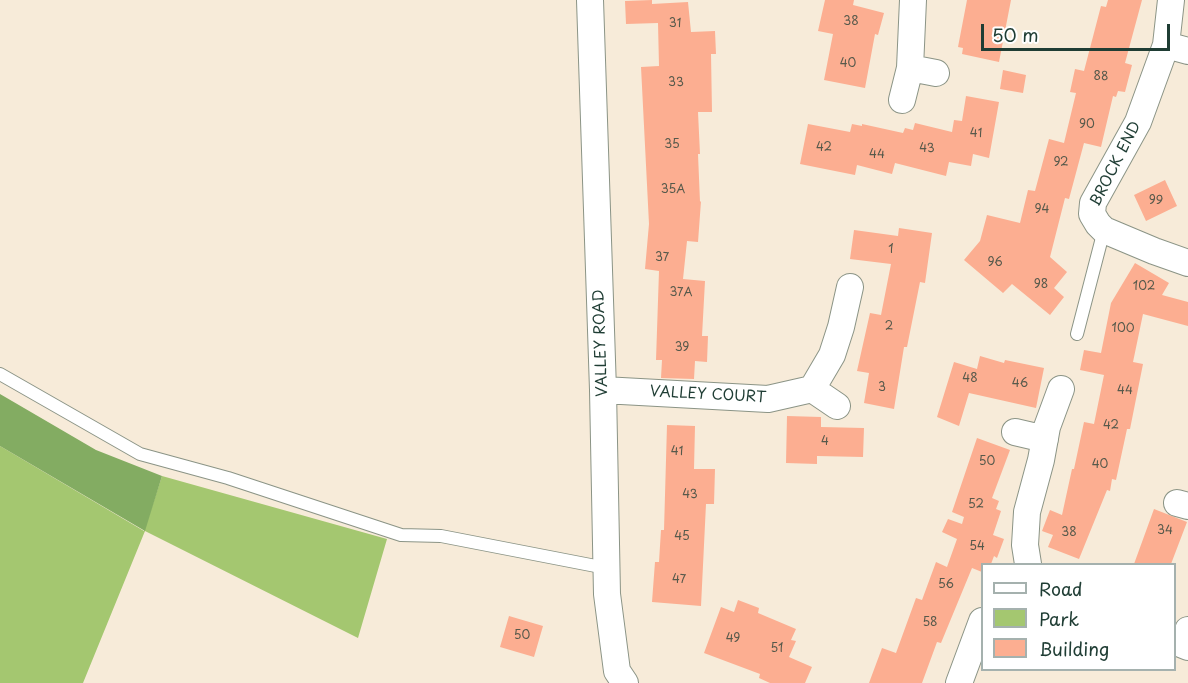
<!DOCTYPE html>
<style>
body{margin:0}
#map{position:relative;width:1188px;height:683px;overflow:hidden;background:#f7ebd9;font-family:"Playpen Sans",sans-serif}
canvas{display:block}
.legend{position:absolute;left:981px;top:563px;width:195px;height:108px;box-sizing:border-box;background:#fff;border:2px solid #a5b1ae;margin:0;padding:8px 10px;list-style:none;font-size:18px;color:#1f3d34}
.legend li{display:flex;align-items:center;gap:12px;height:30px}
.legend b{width:30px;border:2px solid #a5b1ae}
.scale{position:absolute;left:981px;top:24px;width:189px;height:27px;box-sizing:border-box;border:3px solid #1f3d34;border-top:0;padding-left:8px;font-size:18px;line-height:21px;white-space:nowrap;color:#1f3d34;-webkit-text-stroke:4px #fff;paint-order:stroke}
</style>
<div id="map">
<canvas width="1188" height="683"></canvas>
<ul class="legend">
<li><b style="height:8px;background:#fff"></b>Road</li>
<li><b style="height:16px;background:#a4c770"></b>Park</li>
<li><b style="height:16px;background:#fcae91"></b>Building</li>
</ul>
<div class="scale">50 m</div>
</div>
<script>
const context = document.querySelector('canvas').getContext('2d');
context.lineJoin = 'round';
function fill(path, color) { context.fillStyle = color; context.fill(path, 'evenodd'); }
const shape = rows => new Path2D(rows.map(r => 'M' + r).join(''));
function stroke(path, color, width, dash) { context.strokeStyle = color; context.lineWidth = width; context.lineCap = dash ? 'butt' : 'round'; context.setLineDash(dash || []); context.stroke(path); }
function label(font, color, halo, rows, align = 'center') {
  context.font = font + ' "Playpen Sans",sans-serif'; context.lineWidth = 6; context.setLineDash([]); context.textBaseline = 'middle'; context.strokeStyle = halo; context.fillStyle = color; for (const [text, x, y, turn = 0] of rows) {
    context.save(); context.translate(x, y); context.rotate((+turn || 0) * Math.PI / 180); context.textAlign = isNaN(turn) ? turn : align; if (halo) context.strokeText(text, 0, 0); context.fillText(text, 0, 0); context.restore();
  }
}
fill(shape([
 [0,446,144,531,162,476,387,539,358,638,145,531,83,683,0,683]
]), '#a4c770');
fill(shape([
 [0,394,96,450,162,476,145,531,0,446]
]), '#83ac62');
fill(shape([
 [652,0,652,4,688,2,691,32,715,31,716,54,711,54,712,112,698,112,700,154,698,154,700,202,701,201,698,242,687,241,683,279,705,281,702,336,708,336,707,362,695,361,694,379,661,378,662,360,656,360,659,271,645,269,649,224,641,67,659,66,658,23,626,24,625,1],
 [825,0,854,0,853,5,884,13,878,35,875,34,865,88,824,80,833,34,818,31],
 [967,0,1011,0,999,62,962,54,963,48,958,47],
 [1108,0,1142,0,1125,63,1132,65,1125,92,1118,91,1116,97,1113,96,1101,147,1084,143,1069,199,1065,198,1050,257,1067,272,1054,288,1064,297,1050,315,1012,284,1003,293,964,260,980,241,987,215,1020,223,1028,190,1035,191,1049,139,1064,143,1076,93,1070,92,1075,69,1084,71,1101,6,1106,7],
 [1003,70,1026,75,1023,93,1000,89],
 [966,96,999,102,989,158,973,154,971,166,949,162,946,176,895,163,892,174,857,165,855,175,800,164,808,124,850,132,852,124,862,126,862,124,903,133,905,128,913,130,915,123,952,132,954,120,962,121],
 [1165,180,1177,206,1146,221,1134,195],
 [899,228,932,233,925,283,920,282,907,347,904,347,894,409,864,403,869,373,857,371,870,313,881,315,891,264,850,259,854,230,898,236],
 [1135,263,1169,283,1162,295,1188,302,1188,326,1143,314,1133,362,1143,364,1130,429,1127,429,1116,480,1112,479,1110,491,1107,490,1079,559,1048,547,1053,535,1042,531,1050,510,1062,515,1072,469,1074,469,1084,422,1094,424,1104,375,1080,370,1084,350,1101,353,1111,303],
 [980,356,1004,363,1005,360,1044,368,1036,408,969,393,959,426,937,417,954,362,977,369],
 [787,416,821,417,821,427,864,428,863,457,817,456,817,464,786,463],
 [667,425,695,426,694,469,715,469,714,504,706,504,701,606,652,602,655,562,659,562,661,530,664,530],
 [977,438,1010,450,992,498,999,501,996,509,1001,511,993,535,1004,539,997,558,994,556,991,564,982,564,982,572,972,568,941,643,937,642,922,683,869,683,882,648,896,653,916,598,922,600,936,562,947,567,957,539,942,532,948,519,962,524,964,517,952,512],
 [1154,509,1187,522,1171,564,1134,564],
 [738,600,759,608,758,613,796,629,791,640,796,641,789,657,812,667,805,683,770,683,759,678,760,674,704,653,721,607,734,612],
 [509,616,543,626,534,657,500,647]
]), '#fcae91');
const service = shape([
 [1077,334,1104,230],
 [0,374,140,454,228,478,401,535,441,536,606,568]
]);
const minor = shape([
 [590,0,603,390,607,594,617,671,625,683],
 [1171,0,1166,45,1188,51],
 [1166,45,1138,122,1093,203,1092,214,1098,224,1104,230,1154,251,1188,263],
 [910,68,936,73],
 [902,100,910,68,913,0],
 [812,389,837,406],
 [603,390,768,399,812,389,832,355,841,327,850,287],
 [1015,432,1045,439],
 [1177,503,1188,506],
 [1028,564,1025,545,1027,512,1041,460,1047,427,1061,389],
 [1188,630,1183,645,1188,647],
 [959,683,982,621]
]);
stroke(service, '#8b9486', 14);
stroke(minor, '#8b9486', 28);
stroke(service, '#fff', 12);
stroke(minor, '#fff', 26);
label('12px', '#56594b', null, [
 ["38",851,22],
 ["31",675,24],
 ["40",848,64],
 ["88",1101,77],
 ["33",676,83],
 ["90",1087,125],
 ["41",976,134],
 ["35",672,145],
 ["42",824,148],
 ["43",927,149],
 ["44",877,155],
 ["92",1061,163],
 ["35A",673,190],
 ["99",1156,201],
 ["94",1042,210],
 ["1",891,250],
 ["37",662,258],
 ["96",995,263],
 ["98",1041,285],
 ["102",1144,287],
 ["37A",681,293],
 ["2",889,327],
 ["100",1123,329],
 ["39",682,348],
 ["48",970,379],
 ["46",1020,384],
 ["3",882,388],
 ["44",1125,391],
 ["42",1111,426],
 ["4",825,442],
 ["41",677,452],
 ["50",987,462],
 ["40",1100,465],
 ["43",690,495],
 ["52",976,505],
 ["34",1165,531],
 ["38",1069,533],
 ["45",682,537],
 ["54",977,547],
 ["47",679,580],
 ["56",946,585],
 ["58",930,623],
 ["50",522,636],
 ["49",733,639],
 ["51",777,649]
]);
label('15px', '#1f3d34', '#fff', [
 ["BROCK END",1116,164,-63],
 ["VALLEY ROAD",601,343,-92],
 ["VALLEY COURT",708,395,3]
]);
</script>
